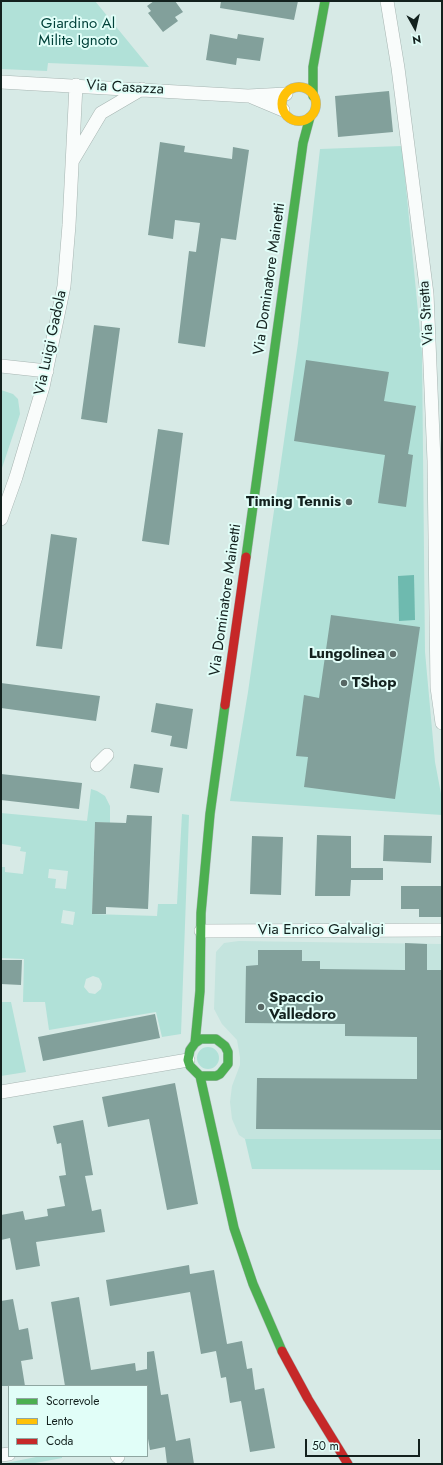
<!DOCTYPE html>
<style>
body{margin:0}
#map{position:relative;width:443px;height:1465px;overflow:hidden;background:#d7eae6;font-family:Jost,sans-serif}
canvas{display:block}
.frame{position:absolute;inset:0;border:2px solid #13211e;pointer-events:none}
.legend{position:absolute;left:8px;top:1385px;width:140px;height:72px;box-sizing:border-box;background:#e1fef8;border:1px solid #8fa6a1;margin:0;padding:5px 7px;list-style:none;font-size:12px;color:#13211e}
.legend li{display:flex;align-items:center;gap:8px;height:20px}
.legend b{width:20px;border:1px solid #8fa6a1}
.north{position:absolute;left:395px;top:8px;width:40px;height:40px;-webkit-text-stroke:3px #e1fef8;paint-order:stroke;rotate:172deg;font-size:11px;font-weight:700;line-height:16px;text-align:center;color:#13211e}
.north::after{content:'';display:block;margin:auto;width:14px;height:18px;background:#13211e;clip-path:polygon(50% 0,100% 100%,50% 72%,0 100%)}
.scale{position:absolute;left:305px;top:1439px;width:115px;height:18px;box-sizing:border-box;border:2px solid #13211e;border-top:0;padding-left:5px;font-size:12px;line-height:14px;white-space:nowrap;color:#13211e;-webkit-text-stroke:3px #e1fef8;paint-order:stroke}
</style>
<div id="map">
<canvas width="443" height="1465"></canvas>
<div class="frame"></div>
<ul class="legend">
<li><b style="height:5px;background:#4caf50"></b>Scorrevole</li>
<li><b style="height:5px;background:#ffc107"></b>Lento</li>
<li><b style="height:5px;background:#c62828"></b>Coda</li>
</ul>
<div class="north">N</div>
<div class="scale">50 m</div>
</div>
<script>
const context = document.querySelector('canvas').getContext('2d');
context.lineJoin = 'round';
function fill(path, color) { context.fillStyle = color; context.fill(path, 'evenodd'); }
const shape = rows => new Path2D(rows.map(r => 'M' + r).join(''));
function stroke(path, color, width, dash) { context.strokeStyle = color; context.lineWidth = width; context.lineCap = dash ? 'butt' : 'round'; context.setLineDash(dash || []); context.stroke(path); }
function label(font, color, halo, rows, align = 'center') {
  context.font = font + ' Jost,sans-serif'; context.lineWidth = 4; context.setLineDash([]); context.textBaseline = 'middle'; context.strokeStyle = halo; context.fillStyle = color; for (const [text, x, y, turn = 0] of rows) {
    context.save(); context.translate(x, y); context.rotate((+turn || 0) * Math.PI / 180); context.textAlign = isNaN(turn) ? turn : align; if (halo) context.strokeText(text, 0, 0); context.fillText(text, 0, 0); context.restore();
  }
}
fill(shape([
 [239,941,442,944,442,1139,245,1139,239,1135,232,1119,230,1102,232,1086,240,1065,240,1057,237,1040,222,1024,214,1009,216,952,224,943]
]), '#c4e4de');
fill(shape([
 [1,1,95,1,149,67,48,63,47,71,1,69],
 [402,146,422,353,425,652,435,762,442,799,442,815,230,801,248,692,298,343,320,149],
 [1,390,13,394,18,399,20,414,1,471],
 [91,789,97,791,105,796,110,806,110,823,95,822,92,914,157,916,158,904,177,904,182,814,189,815,181,1034,162,1037,156,1012,49,1030,45,1002,23,1002,24,959,1,958,1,867,5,867,5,872,23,874,26,852,20,851,21,847,2,844,1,846,1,813,87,821],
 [49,869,68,871,66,889,55,888,56,879,48,878],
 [63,910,75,912,73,925,61,923],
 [93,976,99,978,102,984,101,989,95,994,89,993,84,987,86,979],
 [1,1002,11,1002,26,1072,1,1076],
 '197 1058a11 11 0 1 1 22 0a11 11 0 1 1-22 0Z',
 [245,1139,442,1139,442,1170,252,1169],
 [41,1456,62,1456,62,1458,30,1464,1,1464]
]), '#b1e1d8');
fill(shape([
 [414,575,415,620,399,621,398,576]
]), '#6ebaaf');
fill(shape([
 [154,1,175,1,183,12,175,17,178,21,163,32,148,13,151,11,147,6],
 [221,1,298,1,294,20,220,8],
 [210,34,237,39,238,34,264,38,260,61,237,58,236,65,206,60],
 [389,91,393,132,338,137,335,96],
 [160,142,185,146,184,152,232,159,233,147,249,150,236,240,221,238,205,347,178,343,189,251,196,252,200,223,175,220,173,239,148,235],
 [94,325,120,328,107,423,81,419],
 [306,360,389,372,384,401,416,406,408,454,413,455,406,507,378,503,385,455,294,441],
 [158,429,183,433,169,545,142,541],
 [51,534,77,538,62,649,36,646],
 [331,615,420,627,395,799,304,787,308,757,296,756,304,695,319,698],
 [1,683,100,696,96,721,1,708],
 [156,703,193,709,187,749,170,746,172,736,151,732],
 [134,764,163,768,159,793,130,788],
 [1,774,82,783,79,809,1,800],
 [127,815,152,816,148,909,106,907,106,914,92,914,95,822,126,823],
 [317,835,351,836,351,868,383,868,383,880,351,880,350,896,315,896],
 [384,835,432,836,431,863,383,861],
 [252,836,283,837,281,895,250,894],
 [401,886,442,886,442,917,419,917,419,909,401,909],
 [405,943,427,944,427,970,442,970,442,1130,256,1129,257,1078,417,1079,417,1037,345,1036,345,1024,245,1023,246,966,258,965,258,950,302,950,302,961,320,961,320,969,405,970],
 [1,960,22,960,21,985,1,984],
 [155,1014,160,1038,43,1061,38,1037],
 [175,1083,198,1204,167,1210,149,1119,108,1127,102,1097],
 [83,1120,93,1175,85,1176,92,1211,101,1209,105,1232,36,1242,40,1266,16,1270,10,1238,1,1240,1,1215,23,1211,25,1220,48,1216,47,1209,65,1206,59,1176,66,1175,61,1143,57,1144,53,1126],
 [189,1265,190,1274,214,1270,227,1344,242,1341,247,1369,252,1368,255,1390,264,1388,275,1448,250,1452,241,1401,230,1403,226,1377,221,1378,216,1351,201,1354,190,1292,110,1306,106,1280],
 [79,1297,91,1370,135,1363,136,1371,147,1369,147,1352,154,1351,161,1395,168,1394,176,1441,190,1438,194,1464,167,1464,165,1447,150,1450,147,1433,147,1386,65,1386,51,1302],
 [13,1299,19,1330,28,1328,33,1359,21,1361,25,1386,1,1386,1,1301]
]), '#82a09b');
const street = shape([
 [387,1,398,68,427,294,434,461,437,687,442,723],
 [1,82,248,96,286,94],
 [252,97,283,110],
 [73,160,101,113,142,89],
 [1,366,47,371],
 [1,519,16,477,43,387,64,286,69,225,76,85],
 [97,765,107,755],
 [201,931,442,930],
 [1,1092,188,1060],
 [1,1455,9,1454],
 [117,1456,118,1457]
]);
const fast = shape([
 [313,96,313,67,325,1],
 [246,557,303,143,310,117],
 [195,1043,200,991,201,913,210,814,225,705],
 [200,1076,216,1076,220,1074,228,1064,228,1052,225,1046,216,1039,201,1039,195,1043,190,1050,188,1060,190,1066,200,1076,234,1228,253,1284,282,1351]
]);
const slow = shape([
 '282 104a17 17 0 1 1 34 0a17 17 0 1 1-34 0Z'
]);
const jam = shape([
 [225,705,246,557],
 [282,1351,308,1399,348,1464]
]);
stroke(street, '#a7b5b2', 14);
stroke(fast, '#a7b5b2', 10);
stroke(slow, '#a7b5b2', 10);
stroke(jam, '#a7b5b2', 10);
stroke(street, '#f9fcfb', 13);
stroke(fast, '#4caf50', 9);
stroke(slow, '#ffc107', 9);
stroke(jam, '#c62828', 9);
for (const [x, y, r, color] of [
 [349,502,4,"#586764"],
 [393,654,4,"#586764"],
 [344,683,4,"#586764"],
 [261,1007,4,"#586764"]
]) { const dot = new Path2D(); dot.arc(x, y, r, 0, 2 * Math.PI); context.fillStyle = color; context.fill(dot); stroke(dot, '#e1fef8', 1.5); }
label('15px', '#02423a', '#e1fef8', [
 ["Giardino Al",78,24],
 ["Milite Ignoto",78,41]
]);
label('15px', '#13211e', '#e1fef8', [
 ["Via Casazza",125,88,3],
 ["Via Dominatore Mainetti",270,279,-82],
 ["Via Stretta",427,313,-94],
 ["Via Luigi Gadola",51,343,-78],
 ["Via Dominatore Mainetti",226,600,-82],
 ["Via Enrico Galvaligi",321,930]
]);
label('bold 15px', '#13211e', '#e1fef8', [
 ["Timing Tennis",341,502],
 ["Lungolinea",385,654],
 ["TShop",352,683,"left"],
 ["Spaccio",269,998,"left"],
 ["Valledoro",269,1015,"left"]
], 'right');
</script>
